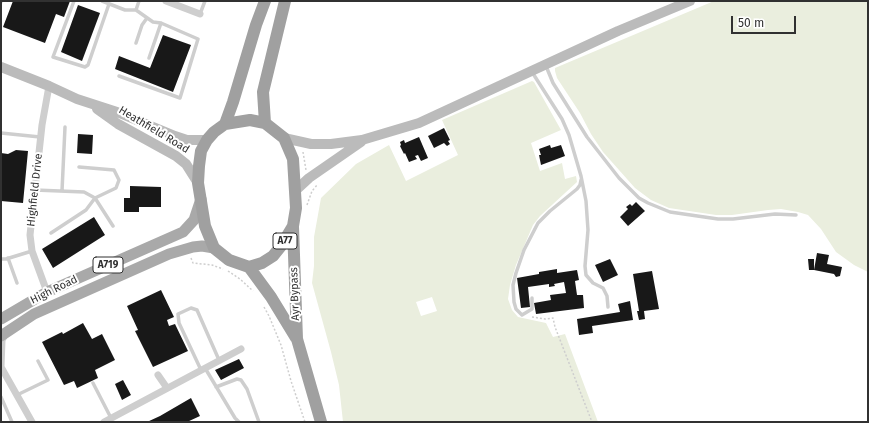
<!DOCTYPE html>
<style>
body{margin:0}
#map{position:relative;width:869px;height:423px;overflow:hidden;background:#fff;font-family:"Fira Sans",sans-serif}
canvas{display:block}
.frame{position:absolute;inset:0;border:2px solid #313131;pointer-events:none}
.scale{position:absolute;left:731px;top:16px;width:65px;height:18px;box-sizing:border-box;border:2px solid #313131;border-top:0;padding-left:5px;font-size:12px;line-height:14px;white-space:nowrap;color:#313131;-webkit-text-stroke:3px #fff;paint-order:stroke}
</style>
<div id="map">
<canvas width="869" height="423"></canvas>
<div class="frame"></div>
<div class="scale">50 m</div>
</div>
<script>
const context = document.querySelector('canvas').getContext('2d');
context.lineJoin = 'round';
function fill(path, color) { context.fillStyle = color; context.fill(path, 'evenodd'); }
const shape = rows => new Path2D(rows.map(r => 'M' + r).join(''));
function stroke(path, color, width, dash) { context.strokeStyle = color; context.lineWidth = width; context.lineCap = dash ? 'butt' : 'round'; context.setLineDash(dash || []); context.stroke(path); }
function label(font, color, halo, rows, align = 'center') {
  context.font = font + ' "Fira Sans",sans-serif'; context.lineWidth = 4; context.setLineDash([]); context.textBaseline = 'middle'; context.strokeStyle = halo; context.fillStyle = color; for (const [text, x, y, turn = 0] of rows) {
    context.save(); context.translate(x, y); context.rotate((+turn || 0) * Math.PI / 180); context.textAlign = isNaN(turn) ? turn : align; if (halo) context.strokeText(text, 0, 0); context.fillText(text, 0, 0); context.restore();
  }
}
fill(shape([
 [714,1,868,1,868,272,854,265,836,252,821,229,808,215,798,212,781,209,768,210,732,215,716,215,669,208,651,200,635,188,603,152,591,134,580,113,557,78,555,71,555,68],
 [532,81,534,82,561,130,531,143,540,171,562,163,565,179,576,176,577,182,540,216,533,225,516,265,510,285,508,299,512,310,518,317,546,323,553,337,565,334,598,422,343,422,339,385,331,352,312,283,314,266,314,237,321,198,356,164,389,145,406,181,458,155,442,120],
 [432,297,437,311,421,316,416,302]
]), '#eaeede');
fill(shape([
 [13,1,70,1,64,17,56,14,45,43,3,27],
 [78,5,100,13,82,61,61,52],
 [163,35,191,45,173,92,115,69,119,56,150,68],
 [444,128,450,140,448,141,450,144,447,146,444,143,434,148,428,136],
 [78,134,93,135,92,154,77,153],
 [419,137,428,158,421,161,418,155,415,156,417,159,409,162,405,153,404,154,400,146,401,145,400,142,404,140,405,143],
 [550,145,551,148,561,145,565,156,541,165,539,155,541,155,539,149],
 [16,150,28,151,23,203,1,201,1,153,8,154],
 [130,186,161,187,161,207,139,207,139,212,124,212,124,198,130,198],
 [636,202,645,211,628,226,620,217,628,209,626,207,630,204,632,206],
 [94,217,105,235,53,268,42,249],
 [817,253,829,255,827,264,842,267,840,276,836,277,834,274,814,270,809,270,808,259,814,259,814,270],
 [610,259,618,275,603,282,595,265],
 [557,269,557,273,577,270,579,280,575,281,577,295,583,295,584,308,536,314,534,303,551,300,550,295,566,293,564,282,554,284,555,286,549,287,549,284,528,287,530,307,521,308,517,278,539,274,539,272],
 [652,271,659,309,644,311,645,319,639,320,637,311,639,311,633,274],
 [161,290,174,317,167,320,169,326,175,324,188,351,153,367,135,331,138,330,127,306],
 [630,301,633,320,592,326,593,333,579,335,577,319,620,312,618,304],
 [83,323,92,339,102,334,115,360,95,370,98,378,77,388,74,381,64,385,42,342,62,332,63,334],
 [239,359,244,368,221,380,215,370],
 [123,380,131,395,122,400,115,384],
 [191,398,200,416,187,422,147,422,160,416]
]), '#181818');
stroke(shape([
 [303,152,306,170],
 [307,205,312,191,318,184],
 [191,258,193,263,212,265,223,269],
 [228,271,240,279,253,291],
 [264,307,269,316,281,345,291,381,305,422],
 [532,317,545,319,553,318,555,327,592,422]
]), '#cecece', 1.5, [2, 2]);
stroke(shape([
 [74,1,53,57,85,67,88,65,109,4],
 [102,1,125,10,136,10],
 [1,2,1,1],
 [200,14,205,1],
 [136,43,142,25,147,18],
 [149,58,161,23],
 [546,66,553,83,587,137,619,178,639,198,648,203,670,212,718,219,733,219,775,214,796,215],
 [532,72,562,119,569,135,581,176,586,201,588,230,585,266,586,275,593,283,603,288,607,296,608,307],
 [119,76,180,98,198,39,161,23,153,22,136,10,139,1],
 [1,133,40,137],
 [35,190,84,192,95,198,113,226],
 [62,191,65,127],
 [51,233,86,210,95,198,116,188,119,180,114,170,79,167],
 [8,258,17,283],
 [1,259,6,259,32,251],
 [532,298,532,309,522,315,516,309,514,302,513,285,516,273,524,250,538,223,550,211,577,189,580,185,581,180],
 [205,368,235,418,239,422],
 [201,370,179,323,178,314,191,308,197,310,219,360],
 [93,383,111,418],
 [216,387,237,379,241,380,247,389,259,422],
 [17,395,48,380,38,361],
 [1,397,12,422]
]), '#cecece', 3.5);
stroke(shape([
 [166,1,200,14],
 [47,292,32,251,30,235,42,125,49,86],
 [6,333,2,340,1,367,32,422],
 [158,375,167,388],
 [104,422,241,349]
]), '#cecece', 7);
stroke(shape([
 [1,67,49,86,77,99,117,112,175,136,187,140,207,140],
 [97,109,118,124,176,156,186,164,198,183],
 [284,138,311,144,331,144,362,140,419,123,618,31,690,1],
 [296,190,309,178,361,142]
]), '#bbb', 10);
stroke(shape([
 [1,319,47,292,183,232,194,220,201,199],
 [1,336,34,314,169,254,193,247,202,246,214,248]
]), '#a9a9a9', 11);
stroke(shape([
 [250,120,265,123,284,138,293,159,296,208,293,226,281,246,273,256,262,263,249,267,229,260,214,248,205,226,198,183,199,166,201,151,207,140,214,132,225,124,250,120],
 [265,123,263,92,285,1],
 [225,124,233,102,256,25,265,1],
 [293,227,297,339,321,422],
 [249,267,271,297,296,338]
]), '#a0a0a0', 12);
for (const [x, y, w] of [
 [285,241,24],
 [108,265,30]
]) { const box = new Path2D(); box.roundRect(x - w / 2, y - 8, w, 16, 3); context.fillStyle = '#fff'; context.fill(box); stroke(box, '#313131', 1); }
label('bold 10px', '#313131', null, [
 ["A77",285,241],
 ["A719",108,265]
]);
label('11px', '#313131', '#fff', [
 ["Heathfield Road",154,130,31],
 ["Highfield Drive",35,190,-84],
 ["High Road",54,290,-26],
 ["Ayr Bypass",295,294,-92]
]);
</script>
